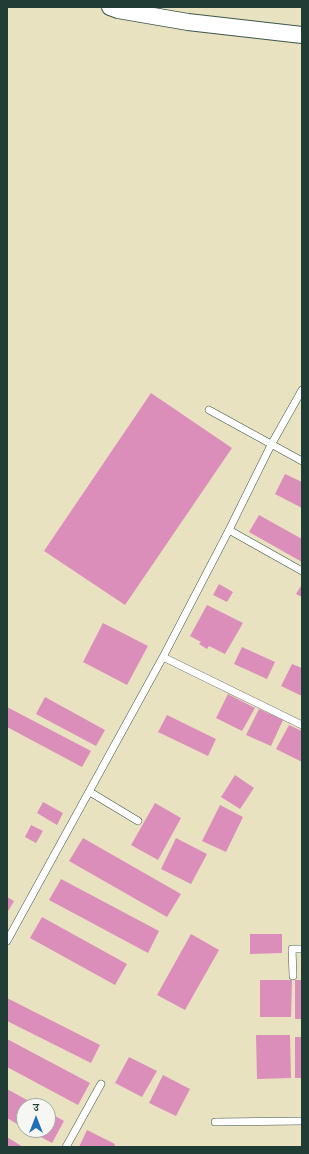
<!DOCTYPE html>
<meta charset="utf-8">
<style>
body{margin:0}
#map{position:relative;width:309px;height:1154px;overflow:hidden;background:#e9e2c1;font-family:"EB Garamond","Noto Serif Devanagari",serif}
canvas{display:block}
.frame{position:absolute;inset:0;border:8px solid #1f3d34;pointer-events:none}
.north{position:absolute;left:16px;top:1098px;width:40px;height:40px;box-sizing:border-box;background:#f6f6f2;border:1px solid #a0aca6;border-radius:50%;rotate:0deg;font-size:11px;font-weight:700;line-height:16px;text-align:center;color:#1f3d34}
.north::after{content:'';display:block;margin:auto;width:14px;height:18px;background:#1f6fb2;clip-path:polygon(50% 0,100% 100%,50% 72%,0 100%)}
</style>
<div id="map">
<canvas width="309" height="1154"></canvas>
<div class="frame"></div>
<div class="north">उ</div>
</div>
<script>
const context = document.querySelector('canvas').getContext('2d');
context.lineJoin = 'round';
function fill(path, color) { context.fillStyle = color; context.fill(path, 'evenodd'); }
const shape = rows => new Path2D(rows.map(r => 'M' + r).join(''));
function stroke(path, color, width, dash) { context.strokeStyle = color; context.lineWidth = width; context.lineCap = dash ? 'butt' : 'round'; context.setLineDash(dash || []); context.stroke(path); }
fill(shape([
 [151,393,232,448,125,605,44,551],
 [285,474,302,482,302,508,275,494],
 [259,515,302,539,302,562,249,532],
 [219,584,233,592,227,602,213,595],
 [302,584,302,597,296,594],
 [207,605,243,623,225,654,209,646,207,649,199,644,201,642,190,636],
 [103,623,148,646,127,685,83,662],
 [242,647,275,662,267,679,234,664],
 [292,664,302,668,302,696,281,686],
 [228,694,255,708,242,731,216,718],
 [45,697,105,730,96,746,36,714],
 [7,707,91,751,82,767,7,727],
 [259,709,283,720,271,746,246,735],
 [167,715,216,739,208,756,158,732],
 [289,725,302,731,302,762,276,749],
 [235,775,254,788,240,809,221,797],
 [43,802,63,813,57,825,37,813],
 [155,803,181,818,158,860,131,845],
 [220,805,243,817,226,852,202,841],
 [31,825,43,831,36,843,25,837],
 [83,838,181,894,167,917,69,861],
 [176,838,207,854,191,884,161,869],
 [61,879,159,931,148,953,49,900],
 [7,897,14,901,7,913],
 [42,917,127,964,115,985,30,938],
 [191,934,219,950,185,1010,157,995],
 [250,934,282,934,282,953,250,954],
 [260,980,292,980,291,1017,260,1017],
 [295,980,302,980,302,1019,295,1019],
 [7,998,100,1045,91,1063,7,1021],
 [256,1035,290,1035,291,1078,257,1079],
 [295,1037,302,1037,302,1078,295,1078],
 [7,1039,90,1083,78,1105,7,1067],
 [129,1057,157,1071,142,1097,115,1083],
 [163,1075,190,1089,176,1116,149,1103],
 [7,1089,38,1106,24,1106,24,1128,7,1118],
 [48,1112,64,1121,52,1143,28,1130,48,1130],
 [87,1130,115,1144,114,1147,79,1147],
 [7,1137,23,1147,7,1147]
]), '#dc8ebb');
const service = shape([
 [209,410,302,461],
 [229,530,302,571],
 [163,657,302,725],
 [90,792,138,821],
 [7,941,163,657,229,530,271,445,302,390],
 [293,976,292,949,302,949],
 [215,1122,302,1121],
 [66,1147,101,1084]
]);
const tertiary = shape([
 [110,7,118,10,188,22,302,35]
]);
stroke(service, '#3d5649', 8);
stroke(tertiary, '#3d5649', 18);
stroke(service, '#fff', 7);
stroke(tertiary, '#fff', 16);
</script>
